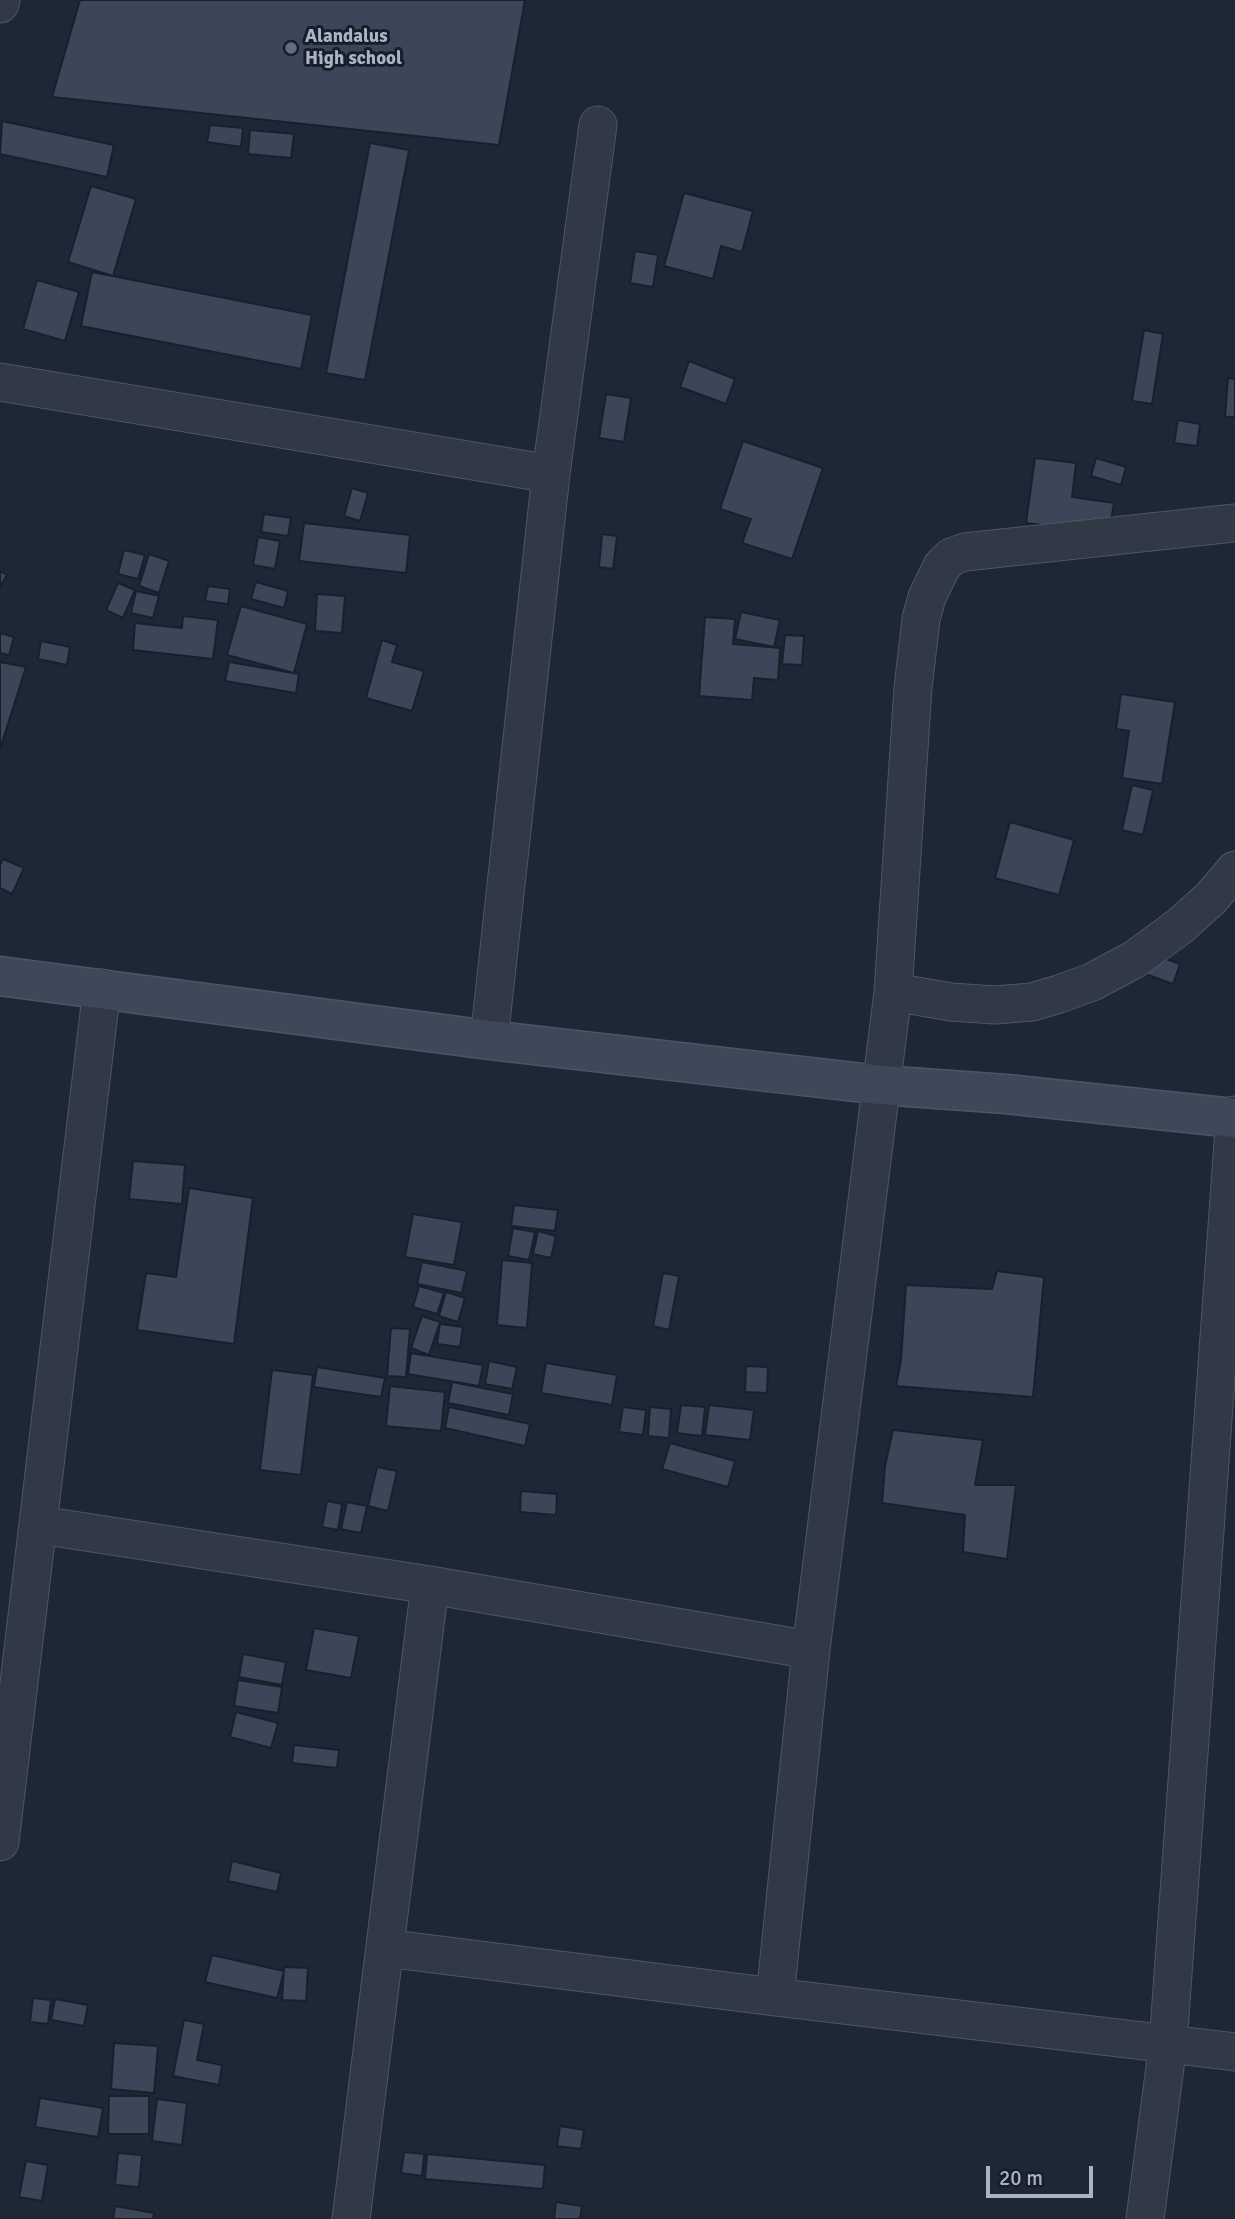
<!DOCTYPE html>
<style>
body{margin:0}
#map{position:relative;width:1235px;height:2219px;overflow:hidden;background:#1e2735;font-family:Signika,sans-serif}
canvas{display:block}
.scale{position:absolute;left:986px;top:2166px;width:107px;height:32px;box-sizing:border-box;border:4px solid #aab3c4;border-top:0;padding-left:9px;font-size:21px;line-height:24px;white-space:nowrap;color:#aab3c4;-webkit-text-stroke:5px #171e2a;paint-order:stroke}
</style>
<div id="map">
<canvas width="1235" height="2219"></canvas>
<div class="scale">20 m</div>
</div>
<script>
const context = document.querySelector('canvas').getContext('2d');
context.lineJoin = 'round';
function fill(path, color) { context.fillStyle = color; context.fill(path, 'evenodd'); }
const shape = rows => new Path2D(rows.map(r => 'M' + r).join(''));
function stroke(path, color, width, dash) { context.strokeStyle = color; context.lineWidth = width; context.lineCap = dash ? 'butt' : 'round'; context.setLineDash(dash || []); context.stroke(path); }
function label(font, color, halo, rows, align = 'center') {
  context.font = font + ' Signika,sans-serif'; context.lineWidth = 6; context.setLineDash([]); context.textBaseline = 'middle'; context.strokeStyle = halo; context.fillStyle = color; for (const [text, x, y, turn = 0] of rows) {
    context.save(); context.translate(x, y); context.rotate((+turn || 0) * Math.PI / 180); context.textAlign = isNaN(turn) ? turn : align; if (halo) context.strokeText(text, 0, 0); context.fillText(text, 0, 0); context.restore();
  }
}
const building = shape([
 [80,0,525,0,499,145,52,97,80,0],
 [2,121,114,145,107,177,0,154,2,121],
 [210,125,243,128,241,147,207,142,210,125],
 [250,130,294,134,291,158,248,154,250,130],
 [370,143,409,150,365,380,326,373,370,143],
 [91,186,136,199,113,276,68,262,91,186],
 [684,193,753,211,742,252,721,246,713,279,664,266,684,193],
 [635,251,658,255,653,287,630,283,635,251],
 [92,272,312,315,301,369,81,326,92,272],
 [37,280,79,292,65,341,23,329,37,280],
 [1144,330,1163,334,1152,404,1132,401,1144,330],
 [689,361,735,379,726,404,680,387,689,361],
 [1228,378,1235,379,1235,417,1225,417,1228,378],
 [606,394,631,398,624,442,599,438,606,394],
 [1178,420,1200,424,1197,446,1174,443,1178,420],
 [743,441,823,468,792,559,742,543,751,519,720,509,743,441],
 [1035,458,1076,463,1072,497,1114,503,1109,533,1026,523,1035,458],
 [1096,458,1126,467,1121,485,1091,476,1096,458],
 [352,488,368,493,360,521,344,516,352,488],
 [264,514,291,518,288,536,261,532,264,514],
 [304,523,410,535,406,573,299,561,304,523],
 [602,534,617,536,613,569,599,567,602,534],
 [258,537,280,541,275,569,253,565,258,537],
 [124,550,145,555,138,579,118,574,124,550],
 [149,554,169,561,159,593,139,586,149,554],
 [0,571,7,575,0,587,0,571],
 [256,582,288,591,284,608,251,599,256,582],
 [118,583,135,590,123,618,106,610,118,583],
 [208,586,230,589,228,604,205,601,208,586],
 [136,591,159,596,153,618,131,613,136,591],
 [317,594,345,596,342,633,315,631,317,594],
 [241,606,307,624,294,673,227,655,241,606],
 [741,612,780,620,774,647,735,639,741,612],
 [183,616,218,620,213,659,133,650,135,623,182,628,183,616],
 [705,617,735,619,733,644,780,648,778,680,754,678,752,700,699,696,705,617],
 [0,633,14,637,9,655,0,653,0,633],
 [785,635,804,636,802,665,782,664,785,635],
 [382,640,397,645,392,662,424,671,412,711,366,698,382,640],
 [41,641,70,647,67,665,38,659,41,641],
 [0,662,26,667,0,749,0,662],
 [229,662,299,674,296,693,225,681,229,662],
 [1121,694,1175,702,1162,784,1122,778,1129,731,1116,729,1121,694],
 [1132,785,1153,790,1143,835,1122,830,1132,785],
 [1010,822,1074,840,1059,895,995,878,1010,822],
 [3,859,24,868,12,894,0,888,0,865,3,859],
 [1131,946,1180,964,1173,984,1124,966,1131,946],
 [133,1161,185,1165,182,1204,129,1199,133,1161],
 [189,1188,253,1198,234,1344,137,1330,146,1273,176,1277,189,1188],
 [514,1205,558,1210,555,1231,511,1226,514,1205],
 [413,1214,462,1222,454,1265,405,1257,413,1214],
 [513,1228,535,1232,529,1260,508,1256,513,1228],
 [538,1231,556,1236,551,1258,533,1254,538,1231],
 [502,1260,532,1263,527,1328,497,1325,502,1260],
 [422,1262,467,1271,462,1293,417,1284,422,1262],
 [997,1271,1044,1277,1033,1397,896,1386,901,1360,906,1285,992,1289,997,1271],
 [663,1273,679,1276,669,1330,653,1326,663,1273],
 [419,1286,444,1293,437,1314,413,1307,419,1286],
 [446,1292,465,1298,458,1322,439,1316,446,1292],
 [422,1316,440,1322,429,1355,411,1348,422,1316],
 [440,1324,463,1327,460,1347,437,1344,440,1324],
 [391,1328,410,1329,406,1377,387,1376,391,1328],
 [411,1353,483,1365,479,1386,408,1374,411,1353],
 [489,1361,517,1367,512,1389,485,1384,489,1361],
 [546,1363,617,1375,612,1405,541,1393,546,1363],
 [746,1366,768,1367,767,1393,745,1392,746,1366],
 [317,1367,385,1378,381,1397,314,1387,317,1367],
 [272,1370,313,1375,301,1475,260,1470,272,1370],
 [452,1382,513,1394,509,1415,448,1403,452,1382],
 [390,1386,445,1392,441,1431,386,1426,390,1386],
 [681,1405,705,1407,702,1436,677,1433,681,1405],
 [709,1405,754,1410,750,1440,705,1435,709,1405],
 [449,1407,530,1424,525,1446,445,1428,449,1407],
 [623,1407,646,1410,643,1435,619,1432,623,1407],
 [650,1407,671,1409,669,1438,648,1436,650,1407],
 [893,1430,983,1440,975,1485,1016,1485,1007,1559,963,1552,965,1515,882,1503,885,1466,893,1430],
 [670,1443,735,1461,728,1487,662,1469,670,1443],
 [377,1467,397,1471,388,1511,368,1506,377,1467],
 [521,1491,557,1494,556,1515,520,1512,521,1491],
 [327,1501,342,1504,338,1530,322,1527,327,1501],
 [347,1502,367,1506,361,1533,341,1529,347,1502],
 [314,1628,359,1636,351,1678,306,1670,314,1628],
 [243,1654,286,1662,282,1685,239,1677,243,1654],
 [238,1680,282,1687,278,1713,234,1706,238,1680],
 [236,1712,278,1723,271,1748,230,1737,236,1712],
 [294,1745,339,1750,337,1768,292,1763,294,1745],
 [232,1861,281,1873,277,1892,228,1881,232,1861],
 [212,1955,284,1971,277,1998,205,1982,212,1955],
 [284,1967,308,1968,306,2001,282,2000,284,1967],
 [33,1998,51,2000,48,2024,30,2022,33,1998],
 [55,1999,88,2005,84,2026,51,2020,55,1999],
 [184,2020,204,2024,197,2060,222,2065,219,2085,173,2076,184,2020],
 [114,2043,158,2046,154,2093,111,2089,114,2043],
 [109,2096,149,2096,149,2134,108,2134,109,2096],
 [40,2098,103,2108,98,2137,35,2127,40,2098],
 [157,2099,187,2103,182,2145,152,2141,157,2099],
 [560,2126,584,2130,581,2149,557,2146,560,2126],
 [404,2152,424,2154,422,2176,401,2173,404,2152],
 [118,2153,142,2155,139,2187,115,2185,118,2153],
 [427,2154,545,2165,543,2189,425,2179,427,2154],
 [26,2161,48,2165,42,2201,19,2197,26,2161],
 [556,2202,582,2206,580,2219,554,2219,556,2202],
 [115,2206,154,2213,153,2219,113,2219,115,2206]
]);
fill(building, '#3b4759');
stroke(building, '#19202c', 2);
const minor = shape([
 [0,4,1,0],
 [0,382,551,474],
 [893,992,951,1002,995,1005,1032,1002,1059,994,1092,982,1135,959,1180,926,1211,898,1235,870],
 [489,1040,551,474,598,125],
 [40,1525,430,1585,811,1650],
 [0,1842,102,988],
 [385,1948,775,1997,1235,2052],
 [775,1997,811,1650,893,992,913,688,921,619,927,597,942,566,951,557,965,552,1235,523],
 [351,2219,430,1585],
 [1145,2219,1168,2044,1235,1115]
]);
const secondary = shape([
 [0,976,489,1040,881,1085,1006,1094,1235,1118]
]);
stroke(minor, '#4e5664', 39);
stroke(secondary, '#4e5664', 41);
stroke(minor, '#313946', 37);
stroke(secondary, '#3f4859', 38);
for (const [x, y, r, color] of [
 [291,48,7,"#5c6f8a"]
]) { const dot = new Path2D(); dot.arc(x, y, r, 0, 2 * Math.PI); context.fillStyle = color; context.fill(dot); stroke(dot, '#171e2a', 2.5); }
label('bold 19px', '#aab3c4', '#171e2a', [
 ["Alandalus",305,37],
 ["High school",305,59]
], 'left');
</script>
